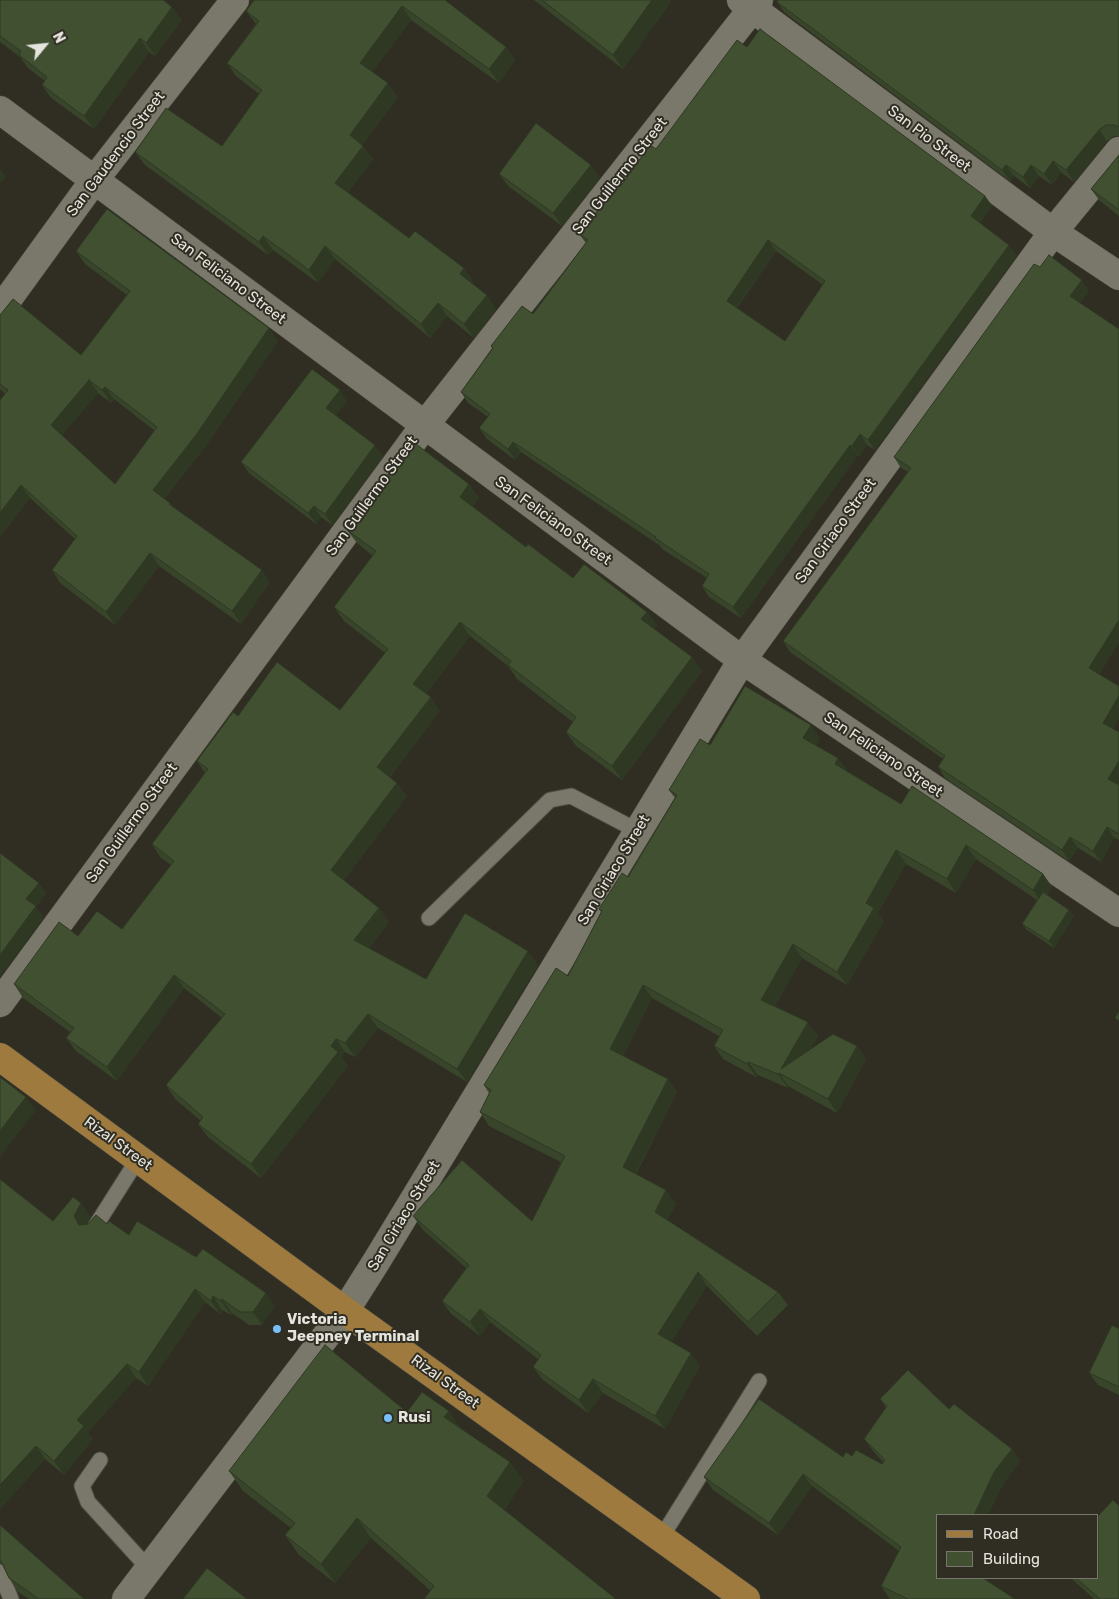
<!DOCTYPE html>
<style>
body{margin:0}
#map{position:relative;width:1119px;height:1599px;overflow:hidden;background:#302e23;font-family:Rubik,sans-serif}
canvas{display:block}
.legend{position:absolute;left:936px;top:1514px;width:162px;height:65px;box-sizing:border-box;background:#302e23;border:1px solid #78776d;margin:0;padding:6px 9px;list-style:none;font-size:15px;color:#e5e4dd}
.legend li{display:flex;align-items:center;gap:10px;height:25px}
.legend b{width:25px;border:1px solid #78776d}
.north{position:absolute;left:20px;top:20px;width:50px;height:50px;-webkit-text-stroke:4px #302e23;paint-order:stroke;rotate:62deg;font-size:14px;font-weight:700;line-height:20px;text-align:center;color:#e5e4dd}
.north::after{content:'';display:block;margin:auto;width:18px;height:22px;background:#e5e4dd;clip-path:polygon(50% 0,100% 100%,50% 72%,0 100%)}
</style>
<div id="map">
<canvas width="1119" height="1599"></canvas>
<ul class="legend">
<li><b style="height:6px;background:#9e7a3f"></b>Road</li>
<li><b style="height:14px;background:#415031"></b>Building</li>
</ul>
<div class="north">N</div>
</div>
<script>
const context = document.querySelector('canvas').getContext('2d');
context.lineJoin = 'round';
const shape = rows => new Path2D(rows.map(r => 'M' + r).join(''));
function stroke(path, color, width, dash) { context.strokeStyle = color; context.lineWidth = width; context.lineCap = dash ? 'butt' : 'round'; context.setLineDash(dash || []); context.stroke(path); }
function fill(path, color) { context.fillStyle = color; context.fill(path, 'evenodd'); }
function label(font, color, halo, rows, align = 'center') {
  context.font = font + ' Rubik,sans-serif'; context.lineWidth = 4; context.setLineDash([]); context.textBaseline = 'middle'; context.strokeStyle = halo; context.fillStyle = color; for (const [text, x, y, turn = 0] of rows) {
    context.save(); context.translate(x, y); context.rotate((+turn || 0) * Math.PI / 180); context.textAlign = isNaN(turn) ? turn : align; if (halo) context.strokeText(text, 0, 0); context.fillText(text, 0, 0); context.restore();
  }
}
const service = shape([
 [429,918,550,800,571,796,638,831],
 [93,1230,138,1159],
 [100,1460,82,1486,88,1502,149,1569],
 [661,1538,759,1381],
 [0,1572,11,1599]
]);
const minor = shape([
 [741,0,1053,232,1119,276],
 [0,110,742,660,1119,913],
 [0,310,95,179,235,0],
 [0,1003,424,426,759,0],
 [126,1599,345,1311,376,1262,742,660,1053,232,1119,151]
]);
const primary = shape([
 [0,1057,345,1311,746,1599]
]);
stroke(service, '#4d4c42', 17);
stroke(minor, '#4d4c42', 29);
stroke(primary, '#4d4c42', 29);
stroke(service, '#79786a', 15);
stroke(minor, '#79786a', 28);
stroke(primary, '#9e7a3f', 28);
fill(shape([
 [0,0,165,1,182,20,155,56,149,52,94,129,51,98,42,85,45,81,28,68,20,57,0,42],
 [445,0,506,47,515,60,499,83,411,20,372,72,398,97,362,145,373,159,348,192,409,238,464,268,473,282,472,283,496,309,474,338,447,316,430,338,335,259,318,283,273,250,268,255,145,165,135,152,222,146,259,94,236,76,227,63,256,24,246,11],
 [534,0,669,0,671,2,623,69],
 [1119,0,1119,136,1114,136,1107,141,1074,182,1061,172,1052,185,1039,176,1030,188,1014,176,1010,181,785,13,777,2],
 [747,47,985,196,992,206,980,223,1017,255,875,450,867,445,859,456,858,455,741,618,709,597,702,586,707,578,662,549,659,545,521,452,515,460,487,439,479,428,488,417,468,403,461,392,492,348,491,346,533,314,586,243,579,234,620,187,656,149],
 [776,251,823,285,785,341,737,308],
 [1119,155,1119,216,1099,200,1091,189],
 [499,174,600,177,562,226,508,186],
 [76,251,278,341,205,447,164,499,170,503,174,508,270,582,241,624,159,566,115,625,60,583,52,570,75,539,30,498,0,537,0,400,5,394,0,389,0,315,81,355,127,295,85,264],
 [98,393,111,403,114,399,155,431,115,484,62,435],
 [1040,267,1089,291,1080,303,1119,329,1119,642,1099,674,1113,729,1119,785,1119,840,1114,838,1101,862,1078,848,1069,861,945,778,938,767,943,759,790,652,783,641,908,472,901,468,894,457],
 [347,401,336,415,383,456,332,525,321,517,316,524,249,473,241,462],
 [402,463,469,484,479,498,472,507,526,547,573,578,647,612,657,625,654,629,702,671,622,780,576,746,566,732,573,722,517,679,508,666,470,636,426,694,440,711,390,777,407,796,344,880,379,908,389,922,369,948,426,979,538,965,467,1082,378,1028,355,1057,345,1052,342,1058,348,1066,261,1178,208,1137,198,1124,201,1121,175,1099,166,1085,222,1018,184,988,117,1081,76,1051,66,1038,70,1032,23,998,14,984,78,936,122,929,171,865,161,858,152,844,205,773,197,761,238,716,340,710,385,653,344,621,334,607,373,556,357,543,347,530],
 [820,738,816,746,838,758,848,772,901,804,1043,874,1052,887,1047,895,1069,910,1074,916,1054,948,1027,930,1022,924,1037,900,976,859,956,893,906,864,878,913,884,921,847,985,802,958,775,1006,808,1022,818,1036,809,1051,857,1046,866,1059,837,1113,788,1086,788,1088,758,1075,756,1077,723,1059,714,1046,719,1036,652,998,623,1056,668,1079,677,1092,636,1174,676,1204,667,1220,778,1292,788,1305,757,1336,707,1286,671,1342,700,1366,665,1429,603,1393,588,1413,543,1380,533,1367,538,1359,490,1322,480,1336,451,1314,442,1301,466,1268,423,1230,413,1216,532,1221,561,1162,489,1126,480,1112,489,1093,484,1085,568,976,601,912,599,909,628,877,675,798,669,790,710,745],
 [81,1203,90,1217,86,1225,107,1224,275,1306,262,1325,249,1325,232,1313,231,1315,222,1310,220,1314,205,1302,148,1386,136,1378,88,1432,93,1439,64,1475,45,1459,0,1509,53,1221],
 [1119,1329,1119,1395,1098,1385,1089,1373],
 [880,1399,949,1409,1012,1449,1020,1461,1003,1484,988,1515,938,1515,938,1578,1015,1599,890,1599,881,1586,899,1551,812,1486,778,1535,713,1490,704,1477,852,1456,882,1464,883,1462,873,1451,864,1439,886,1408],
 [449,1411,460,1428,524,1481,431,1591,371,1538,335,1583,299,1555,285,1535,291,1528,243,1491,229,1471,407,1412],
 [0,1525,84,1599,29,1599,18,1592,9,1578,2,1564,0,1564],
 [1071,1578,1098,1578,1119,1599,1094,1599]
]), '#38452a');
fill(shape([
 [652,0,669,0,671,2,623,69,613,55],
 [402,6,411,20,369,76,360,63],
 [172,7,182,20,155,56,146,43],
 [140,38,149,52,94,129,84,116],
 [506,47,515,60,499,83,489,69],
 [388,83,398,97,359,149,350,135],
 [1099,130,1107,141,1074,182,1066,170],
 [363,146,373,159,345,196,335,183],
 [1053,161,1061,172,1052,185,1044,174],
 [591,165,600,177,562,226,553,213],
 [1006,165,1014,176,1010,181,1002,170],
 [1031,165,1039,176,1030,188,1023,177],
 [0,169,6,177,0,184],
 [985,196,992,206,978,226,971,216],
 [263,236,273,250,268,255,259,242],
 [768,240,776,251,734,311,727,301],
 [1009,245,1017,255,875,450,868,440],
 [325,246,335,259,318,283,309,270],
 [464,268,473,282,469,287,460,274],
 [1082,280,1089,291,1078,306,1070,296],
 [487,295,496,309,474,338,464,324],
 [438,303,447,316,430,338,421,324],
 [269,328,278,341,205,447,161,502,153,490],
 [89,380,98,393,60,438,51,425],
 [105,387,114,399,111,403,102,390],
 [340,390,347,401,333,419,326,408],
 [860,434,867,445,859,456,852,446],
 [513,442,521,452,515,460,508,449],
 [375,445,383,456,332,525,325,514],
 [850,445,858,455,741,618,733,607],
 [469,484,479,498,469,511,460,497],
 [21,485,30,498,0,537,0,513],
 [314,506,321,517,316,524,308,513],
 [150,553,159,566,115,625,106,612],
 [262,570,270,582,241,624,232,611],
 [647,612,657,625,651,633,641,619],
 [1119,620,1119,642,1097,679,1089,668],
 [460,622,470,636,423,698,413,684],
 [692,657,702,671,622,780,612,766],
 [1119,696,1119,719,1111,733,1103,723],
 [431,697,440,711,387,781,377,767],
 [811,725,820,738,813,752,803,738],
 [838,758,848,771,844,778,835,764],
 [1119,761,1119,784,1116,789,1108,779],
 [397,783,407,796,341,884,331,870],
 [1107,827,1114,838,1101,862,1093,851],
 [1070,837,1078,848,1069,861,1062,850],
 [966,845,976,859,956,893,947,879],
 [896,850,906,864,878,913,884,921,847,985,837,972,866,903],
 [1043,874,1052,887,1042,903,1033,890],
 [39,883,47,893,36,907,44,917,0,977,0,955,26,899],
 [379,908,389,922,364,954,354,940],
 [1069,910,1074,916,1054,948,1049,941],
 [793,944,802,958,771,1013,761,1000],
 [528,951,538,965,467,1082,457,1069],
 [174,975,184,988,117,1081,107,1067],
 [643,985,652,998,619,1063,610,1049],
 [368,1014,378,1028,355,1057,345,1043],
 [808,1022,818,1036,792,1080,781,1069],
 [336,1039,345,1052,342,1058,348,1066,261,1178,251,1164],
 [857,1046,866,1059,837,1113,828,1099],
 [748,1062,758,1075,756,1077,747,1064],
 [779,1073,788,1086,788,1088,778,1074],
 [668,1079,677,1092,632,1180,623,1167],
 [26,1097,36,1110,0,1157,0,1131],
 [666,1190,676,1204,664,1225,655,1212],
 [81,1203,90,1217,84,1229,79,1225,74,1216],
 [698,1272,707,1286,668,1348,658,1334],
 [195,1289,205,1302,148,1386,139,1372],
 [266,1293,275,1306,262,1325,253,1312],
 [213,1296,222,1310,220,1314,211,1301],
 [222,1299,232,1313,231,1315,221,1301],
 [480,1309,490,1322,480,1336,470,1322],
 [691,1353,700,1366,665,1429,655,1416],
 [127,1364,136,1378,88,1432,93,1439,64,1475,54,1461,77,1420],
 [593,1379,603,1393,588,1413,579,1400],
 [449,1411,462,1431,444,1417],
 [36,1446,45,1459,0,1509,0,1485],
 [1012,1449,1020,1461,1003,1484,988,1515,974,1515,994,1472],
 [510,1462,524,1481,501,1516,487,1496],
 [803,1474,812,1486,778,1535,769,1523],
 [357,1518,371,1538,335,1583,321,1564]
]), '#2e3822');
const building = shape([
 [0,0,163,0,172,7,146,43,140,38,84,116,42,85,47,77,19,55,21,51,0,36,0,0],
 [254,0,445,0,506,47,489,69,402,6,360,63,388,83,350,135,363,146,335,183,409,238,415,231,464,268,460,274,487,295,464,324,438,303,421,324,325,246,309,270,263,236,259,242,135,152,166,108,222,146,262,90,227,63,259,21,246,11,254,0],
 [542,0,652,0,613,55,542,0],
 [778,0,1119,0,1119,127,1114,125,1106,125,1099,130,1066,170,1053,161,1044,174,1031,165,1023,177,1006,165,1002,170,777,2,778,0],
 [760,29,985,196,971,216,1009,245,868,440,860,434,852,446,850,445,733,607,702,586,709,574,655,538,656,537,513,442,508,449,479,428,490,414,461,392,493,348,491,346,522,306,533,314,588,240,579,234,618,185,620,187,650,145,656,149,737,40,747,47,760,29],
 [768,240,825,281,785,341,727,301,768,240],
 [536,123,591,165,553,213,499,174,536,123],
 [1119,155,1119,210,1091,189,1119,155],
 [107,209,269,328,196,435,153,490,170,503,169,504,262,570,232,611,150,553,106,612,52,570,77,536,21,485,0,513,0,400,8,390,0,384,0,315,13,299,81,355,130,291,76,251,107,209],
 [89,380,102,390,105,387,157,427,115,484,51,425,89,380],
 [1049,255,1082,280,1070,296,1119,329,1119,620,1089,668,1119,686,1119,696,1103,723,1119,732,1119,761,1108,779,1119,785,1119,834,1107,827,1093,851,1070,837,1062,850,938,767,945,756,783,641,911,468,894,457,1034,264,1040,267,1049,255],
 [312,369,340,390,326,408,375,445,325,514,314,506,308,513,241,462,312,369],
 [416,444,469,484,460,497,526,547,528,544,573,578,584,564,647,612,641,619,692,657,612,766,566,732,576,717,508,665,511,661,460,622,413,684,431,697,377,767,397,783,331,870,379,908,354,940,426,979,465,913,528,951,457,1069,368,1014,345,1043,336,1039,331,1046,338,1052,251,1164,198,1124,203,1117,166,1085,225,1014,174,975,107,1067,66,1038,74,1028,14,984,59,922,78,936,97,911,122,929,174,861,152,844,208,769,197,761,233,712,238,716,277,662,340,710,388,649,334,607,376,551,347,530,398,461,402,463,416,444],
 [745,686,811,725,803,738,838,758,835,764,901,804,912,786,1043,874,1033,890,966,845,947,879,896,850,866,903,874,908,837,972,793,944,761,1000,808,1022,781,1069,833,1034,857,1046,828,1099,779,1073,778,1074,748,1062,747,1064,714,1046,723,1030,643,985,610,1049,668,1079,623,1167,666,1190,655,1212,778,1292,748,1322,698,1272,658,1334,691,1353,655,1416,593,1379,579,1400,533,1367,541,1355,480,1309,470,1322,442,1301,469,1265,413,1216,462,1160,532,1221,565,1156,480,1112,491,1090,484,1085,556,968,568,976,602,911,599,909,622,873,628,877,677,795,669,790,700,739,710,745,745,686],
 [0,853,39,883,26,899,36,906,0,955,0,853],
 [1043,892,1069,910,1049,941,1022,924,1043,892],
 [1119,1011,1119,1021,1115,1018,1119,1011],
 [0,1077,26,1097,0,1131,0,1077],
 [0,1180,1,1180,53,1221,73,1197,81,1203,74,1216,79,1225,88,1224,96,1215,107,1224,109,1221,129,1235,137,1221,196,1257,203,1249,266,1293,253,1312,240,1312,222,1299,221,1301,213,1296,211,1301,195,1289,139,1372,127,1364,77,1420,84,1426,54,1461,36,1446,0,1485,0,1180],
 [1112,1325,1119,1329,1119,1387,1089,1373,1112,1325],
 [325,1345,407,1412,422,1392,449,1411,444,1417,510,1462,487,1496,616,1599,424,1599,434,1586,357,1518,321,1564,285,1535,295,1523,229,1471,325,1345],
 [908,1370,949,1409,954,1404,1012,1449,994,1472,974,1515,938,1515,938,1578,983,1578,1015,1599,908,1599,881,1586,901,1547,803,1474,769,1523,704,1477,759,1399,843,1457,846,1452,852,1456,856,1450,882,1464,885,1460,864,1439,887,1406,880,1399,908,1370],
 [1113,1500,1119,1506,1119,1599,1100,1599,1076,1578,1098,1578,1098,1516,1113,1500],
 [0,1525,84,1599,39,1599,9,1578,0,1559,0,1525],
 [207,1568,247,1599,183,1599,207,1568]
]);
fill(building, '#415031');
stroke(building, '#2e3822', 1);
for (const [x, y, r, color] of [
 [277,1329,5,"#78bff7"],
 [388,1418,5,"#78bff7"]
]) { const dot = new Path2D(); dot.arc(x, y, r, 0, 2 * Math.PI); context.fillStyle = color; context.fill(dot); stroke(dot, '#302e23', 2); }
label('15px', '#e5e4dd', '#302e23', [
 ["San Pio Street",929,139,37],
 ["San Gaudencio Street",116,154,-53],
 ["San Guillermo Street",620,176,-52],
 ["San Feliciano Street",228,279,37],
 ["San Guillermo Street",372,496,-54],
 ["San Feliciano Street",553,521,36],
 ["San Ciriaco Street",836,531,-54],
 ["San Feliciano Street",883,755,34],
 ["San Guillermo Street",132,823,-54],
 ["San Ciriaco Street",614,870,-59],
 ["Rizal Street",118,1144,36],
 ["San Ciriaco Street",404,1216,-59],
 ["Rizal Street",445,1382,36]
]);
label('bold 15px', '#e5e4dd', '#302e23', [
 ["Victoria",287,1320],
 ["Jeepney Terminal",287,1337],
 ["Rusi",398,1418]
], 'left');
</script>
